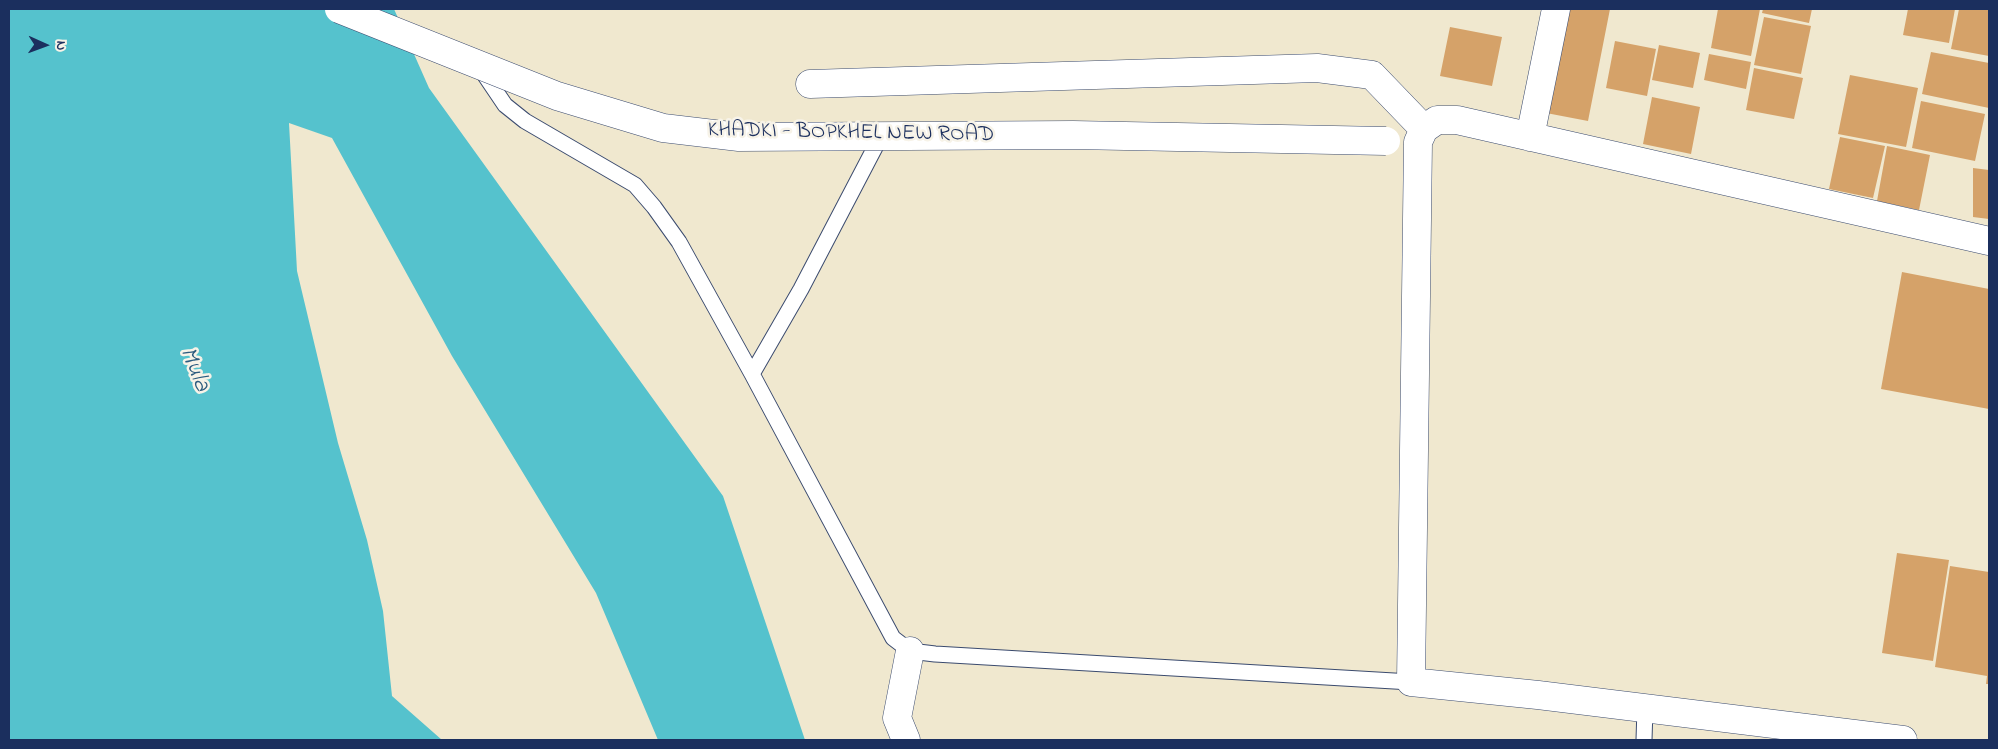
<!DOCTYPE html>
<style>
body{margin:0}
#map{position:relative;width:1998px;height:749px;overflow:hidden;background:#f0e8cf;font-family:"Indie Flower",sans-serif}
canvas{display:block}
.frame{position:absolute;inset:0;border:10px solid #1b2f5e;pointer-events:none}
.north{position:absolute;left:20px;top:20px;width:50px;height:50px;-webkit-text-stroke:4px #f7f3e8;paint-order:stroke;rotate:92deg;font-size:14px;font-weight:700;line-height:20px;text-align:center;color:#1b2f5e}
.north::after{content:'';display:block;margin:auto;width:18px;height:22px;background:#1b2f5e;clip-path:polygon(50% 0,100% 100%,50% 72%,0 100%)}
</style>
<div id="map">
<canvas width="1998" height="749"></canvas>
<div class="frame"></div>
<div class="north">N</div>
</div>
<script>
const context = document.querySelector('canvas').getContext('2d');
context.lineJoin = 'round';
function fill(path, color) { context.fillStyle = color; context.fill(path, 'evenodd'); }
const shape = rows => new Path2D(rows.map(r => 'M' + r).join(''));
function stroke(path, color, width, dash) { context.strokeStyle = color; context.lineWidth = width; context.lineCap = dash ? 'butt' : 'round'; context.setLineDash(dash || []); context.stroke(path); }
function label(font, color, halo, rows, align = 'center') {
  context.font = font + ' "Indie Flower",sans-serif'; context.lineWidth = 5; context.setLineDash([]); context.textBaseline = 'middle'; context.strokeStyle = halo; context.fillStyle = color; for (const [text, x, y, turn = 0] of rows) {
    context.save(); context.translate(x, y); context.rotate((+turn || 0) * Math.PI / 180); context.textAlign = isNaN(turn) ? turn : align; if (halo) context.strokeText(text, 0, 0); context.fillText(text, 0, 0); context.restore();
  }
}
fill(shape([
 [9,9,394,9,429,88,723,496,805,740,658,740,596,593,452,356,332,138,289,123,297,271,338,443,367,540,383,611,392,696,442,740,9,740]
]), '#55c2cd');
fill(shape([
 [1562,9,1610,9,1588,121,1541,112],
 [1718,9,1760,9,1751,56,1711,48],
 [1763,9,1812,9,1809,23,1762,13],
 [1908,9,1955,9,1949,43,1903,35],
 [1959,9,1989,9,1989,56,1951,49],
 [1764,17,1811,26,1801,74,1754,65],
 [1450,27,1502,37,1492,86,1440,76],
 [1615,41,1656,49,1647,96,1606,88],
 [1659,45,1700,53,1693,88,1652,80],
 [1931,52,1989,63,1989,108,1922,94],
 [1709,54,1751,62,1746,89,1704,80],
 [1754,68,1803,78,1794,119,1746,110],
 [1850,75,1918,88,1906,147,1838,134],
 [1652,97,1700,107,1691,154,1643,144],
 [1921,101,1985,114,1975,161,1912,148],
 [1840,137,1885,146,1873,198,1829,189],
 [1887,146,1930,155,1919,210,1877,201],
 [1973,168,1989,170,1989,219,1973,217],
 [1902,272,1989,289,1989,409,1881,389],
 [1897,553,1949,560,1933,661,1882,653],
 [1950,566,1989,572,1989,684,1986,684,1987,676,1935,667]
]), '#d5a269');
const lane = shape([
 [480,68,505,105,525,121,635,185,654,207,679,242,752,374,893,638,910,651,935,654,1411,682],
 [752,374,801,289,883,132],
 [1644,740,1645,708]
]);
const street = shape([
 [810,84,1317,68,1372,75,1424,129],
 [1530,137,1556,9],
 [906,740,897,718,910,651],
 [1903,740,1538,695,1411,682,1418,142,1424,129,1437,120,1457,120,1989,241]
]);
stroke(lane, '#3b4b6f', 17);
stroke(street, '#3b4b6f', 29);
stroke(lane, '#fff', 15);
stroke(street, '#fff', 28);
const streetBridge = shape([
 [339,9,557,96,663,128,739,137,1073,135,1386,141]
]);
stroke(streetBridge, '#3b4b6f', 29, []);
stroke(streetBridge, '#fff', 28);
label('22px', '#1b2f5e', '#f7f3e8', [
 ["KHADKI - BOPKHEL NEW ROAD",851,134,1]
]);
label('italic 24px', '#2c5b7f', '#f7f3e8', [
 ["Mula",193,370,68]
]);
</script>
